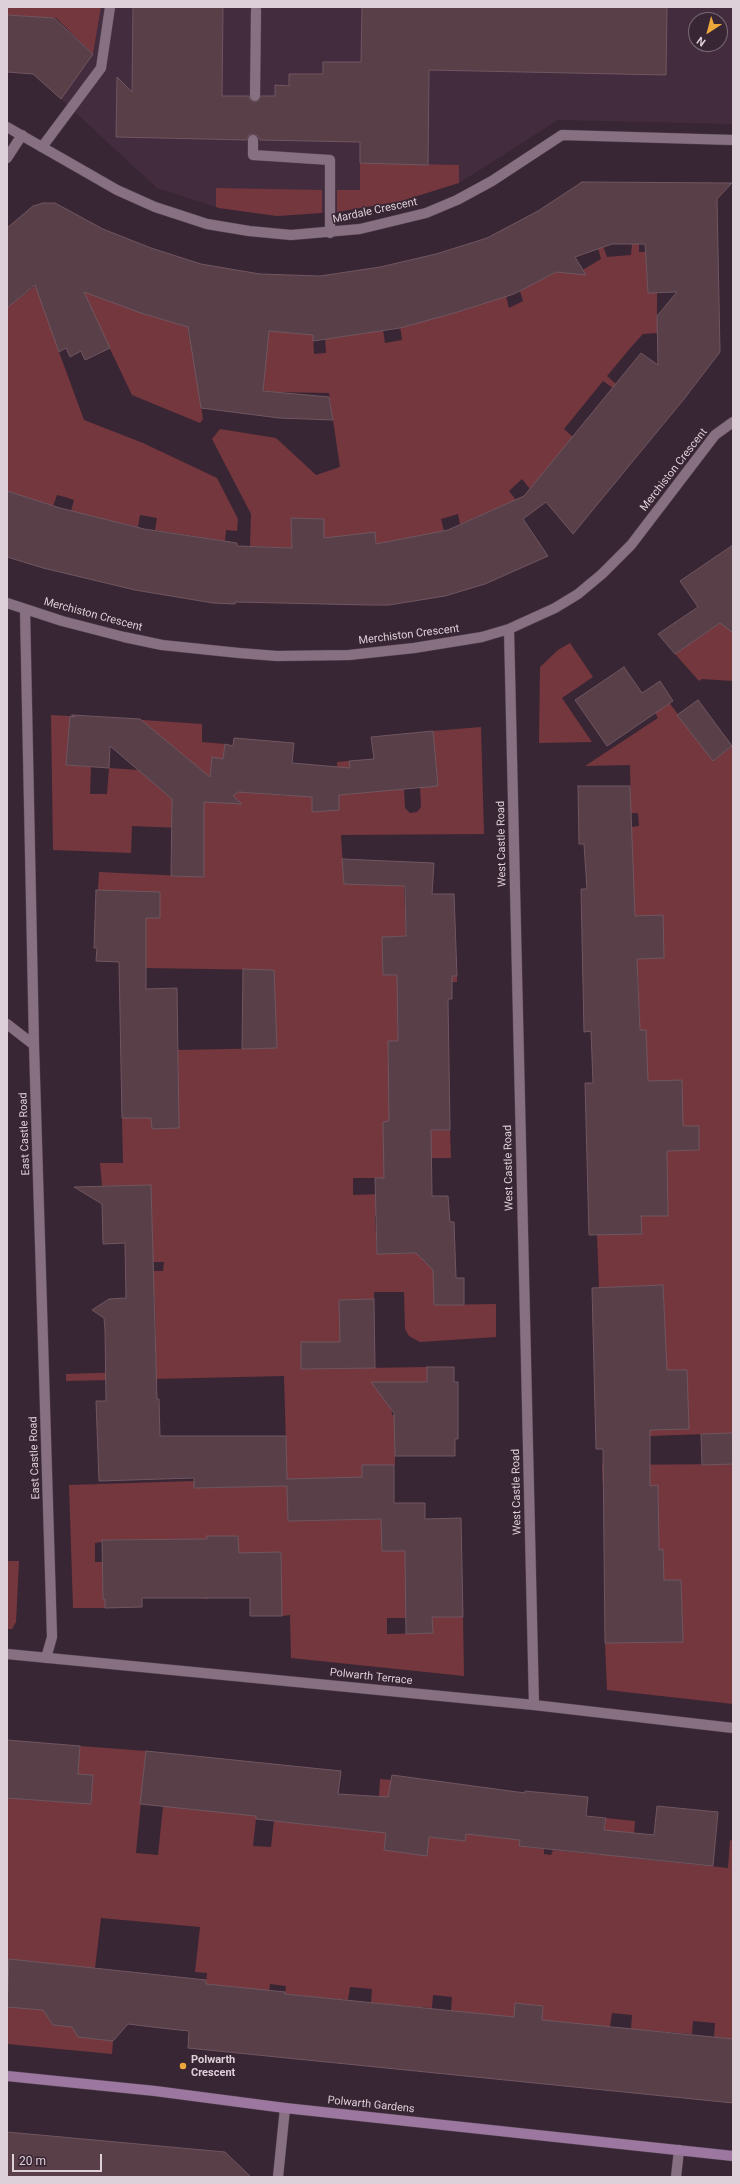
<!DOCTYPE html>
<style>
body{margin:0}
#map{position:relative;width:740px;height:2184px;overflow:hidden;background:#392634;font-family:Roboto,sans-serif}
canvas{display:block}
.frame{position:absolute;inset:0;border:8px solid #ddd0d9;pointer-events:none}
.north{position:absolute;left:688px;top:12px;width:40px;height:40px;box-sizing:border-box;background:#392634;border:1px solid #7b6a76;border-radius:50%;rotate:216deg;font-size:11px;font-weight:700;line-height:16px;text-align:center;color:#ddd0d9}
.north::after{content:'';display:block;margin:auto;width:14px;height:18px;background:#eda83b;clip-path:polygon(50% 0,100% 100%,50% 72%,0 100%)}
.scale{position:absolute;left:12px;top:2154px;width:90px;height:18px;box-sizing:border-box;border:2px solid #ddd0d9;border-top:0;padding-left:5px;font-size:12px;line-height:14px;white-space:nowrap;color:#ddd0d9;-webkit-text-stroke:3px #392634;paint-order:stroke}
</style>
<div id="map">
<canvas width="740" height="2184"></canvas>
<div class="frame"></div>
<div class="north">N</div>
<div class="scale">20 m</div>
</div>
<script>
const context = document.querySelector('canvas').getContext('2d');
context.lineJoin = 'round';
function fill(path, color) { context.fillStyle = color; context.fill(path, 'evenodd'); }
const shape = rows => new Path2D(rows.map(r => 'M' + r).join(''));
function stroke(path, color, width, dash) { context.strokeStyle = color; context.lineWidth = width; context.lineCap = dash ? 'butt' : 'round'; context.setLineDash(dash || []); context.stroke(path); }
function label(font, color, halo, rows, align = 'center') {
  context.font = font + ' Roboto,sans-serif'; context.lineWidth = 3; context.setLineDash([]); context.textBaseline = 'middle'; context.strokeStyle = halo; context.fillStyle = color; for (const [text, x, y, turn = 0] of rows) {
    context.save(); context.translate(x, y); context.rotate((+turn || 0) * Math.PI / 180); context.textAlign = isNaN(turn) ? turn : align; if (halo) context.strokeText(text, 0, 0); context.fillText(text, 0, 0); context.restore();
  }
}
fill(shape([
 [101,7,733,7,733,124,558,120,459,183,401,201,337,212,277,216,219,208,157,188,61,99,93,54],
 [696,20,720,20,720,44,696,44]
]), '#442c3f');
fill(shape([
 [7,7,101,7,93,54,56,18,7,15],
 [360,163,459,165,459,183,401,201,337,212,337,190,360,190],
 [216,188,322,190,322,213,277,216,219,208,216,207],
 [632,244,639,244,639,252,650,252,647,277,648,293,657,293,657,333,643,334,632,346,607,376,616,384,613,388,603,381,564,429,573,437,530,489,522,479,509,491,516,500,460,524,458,514,441,519,444,531,376,544,375,532,324,541,324,519,291,518,291,542,296,548,250,546,251,514,212,439,220,429,276,438,316,475,340,467,329,393,275,392,197,381,203,419,200,423,132,395,102,332,87,330,59,352,84,420,143,443,217,478,238,519,237,531,226,530,225,541,155,530,157,518,140,515,138,527,71,511,74,500,65,497,57,495,53,506,7,491,7,308,39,283,90,305,84,292,141,313,188,327,189,339,202,342,269,331,313,334,314,354,326,353,325,339,383,330,385,343,402,340,400,326,454,313,506,296,509,308,523,301,520,291,569,265,576,274,601,259,598,248,603,246,607,257,631,255],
 [723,621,733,632,733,681,702,679,699,681,675,654],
 [570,643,593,677,562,698,592,742,539,743,540,667,558,650],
 [668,701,713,761,733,746,733,1433,650,1436,650,1430,666,1430,666,1414,688,1414,687,1370,648,1370,665,1330,663,1285,599,1288,597,1235,642,1234,641,1216,668,1216,668,1177,626,1177,625,1152,699,1150,699,1127,675,1126,636,1082,635,1054,647,1053,646,1030,640,1030,638,971,632,959,649,959,649,941,663,915,635,916,634,888,616,888,631,827,639,826,638,813,631,813,630,765,585,766,658,718,654,711],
 [51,715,70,716,66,765,91,767,90,794,107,794,109,768,138,770,142,720,202,724,202,742,225,744,223,759,212,758,208,793,232,791,289,796,311,784,313,812,339,810,337,762,349,761,352,793,404,789,405,808,410,813,417,812,421,807,420,787,438,786,433,731,481,727,484,834,341,835,344,884,404,886,406,936,382,937,383,975,457,976,457,982,452,982,397,1005,398,1041,388,1042,388,1063,398,1063,399,1121,383,1122,383,1139,399,1139,399,1131,450,1130,451,1158,431,1158,403,1178,353,1178,353,1195,380,1194,403,1215,375,1216,377,1254,423,1253,423,1261,428,1265,441,1265,433,1278,434,1305,496,1304,496,1337,420,1342,409,1336,405,1329,404,1292,374,1292,374,1299,339,1300,340,1342,301,1342,302,1369,427,1367,427,1382,391,1403,392,1415,399,1415,395,1440,395,1465,362,1465,362,1489,318,1502,317,1478,287,1479,284,1376,66,1381,66,1374,156,1371,155,1298,151,1298,151,1271,163,1271,164,1262,152,1262,150,1185,102,1186,100,1163,123,1163,122,1118,151,1118,152,1129,179,1128,178,1050,277,1048,274,970,145,968,146,918,160,918,160,892,98,890,99,872,204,877,204,829,132,826,131,853,53,850],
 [733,1464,733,1704,607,1690,605,1643,683,1642,681,1580,647,1580,664,1564,663,1550,659,1549,658,1486,603,1486,602,1465],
 [194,1481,195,1488,287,1486,288,1521,404,1519,381,1524,382,1551,405,1551,406,1618,387,1618,387,1634,433,1633,432,1617,463,1617,464,1676,291,1658,290,1615,282,1616,281,1553,239,1553,238,1536,207,1537,208,1599,188,1597,186,1539,173,1539,173,1557,160,1557,159,1539,103,1540,102,1542,95,1543,95,1562,103,1562,103,1599,105,1599,105,1608,73,1608,69,1485],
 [7,1561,19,1561,16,1622,12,1629,7,1629],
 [80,1746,146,1751,136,1853,158,1855,163,1806,262,1763,253,1846,271,1847,274,1821,349,1829,353,1795,379,1798,380,1779,392,1780,384,1850,427,1856,429,1837,465,1841,466,1834,522,1820,519,1846,544,1849,544,1854,551,1855,553,1850,602,1855,606,1818,635,1821,632,1858,728,1868,730,1840,733,1841,733,2039,714,2037,715,2023,693,2021,692,2034,631,2029,632,2015,612,2013,610,2027,542,2020,543,2006,516,2003,514,2017,451,2011,452,1997,433,1995,432,2008,371,2003,372,1989,350,1987,348,2000,285,1994,286,1986,270,1984,269,1995,234,1987,206,1984,207,1973,195,1972,200,1927,101,1918,95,1968,9,1960,7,1980,7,1798,91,1804,93,1775,78,1774],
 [7,2007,43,2010,53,2025,72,2027,78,2037,113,2041,112,2054,7,2044]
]), '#75373e');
const building = shape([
 [133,7,223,7,222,96,249,96,250,100,255,102,258,101,261,96,275,96,275,85,289,86,289,74,323,74,323,62,361,62,362,7,667,7,666,75,429,70,428,165,360,163,360,142,260,140,258,136,253,134,249,135,247,140,116,137,117,77,132,92,133,7],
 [7,15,54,18,93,54,61,99,33,74,7,72,7,15],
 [582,182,732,183,717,199,720,352,684,399,573,534,546,502,523,519,548,556,485,584,445,596,389,605,369,605,235,602,235,604,213,603,135,590,43,568,7,557,7,491,60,508,144,529,237,543,237,546,292,548,291,518,324,519,324,538,375,532,376,544,448,530,524,496,641,353,658,365,657,316,677,292,648,293,645,244,612,244,575,257,586,275,556,272,514,294,454,313,400,328,313,341,313,335,269,331,263,391,329,397,333,420,279,418,201,408,188,327,141,313,84,292,110,348,85,360,81,351,70,357,66,348,59,352,35,285,7,308,7,228,33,206,43,203,55,203,103,229,151,248,201,264,260,274,320,276,380,267,436,254,487,238,538,211,582,182],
 [733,545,733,633,720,623,675,654,658,634,698,607,680,581,733,545],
 [624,667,642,693,660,681,673,701,607,746,575,700,624,667],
 [698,700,732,746,713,761,677,715,698,700],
 [72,715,140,719,210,777,212,757,223,759,225,744,233,746,234,738,294,743,292,763,350,768,349,761,374,759,371,737,433,731,438,786,339,795,339,810,312,812,312,797,238,792,233,796,242,804,204,802,204,877,171,876,172,799,110,746,109,768,66,765,70,716,75,717,72,715],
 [578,786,630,786,635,916,663,915,664,958,637,959,640,1030,646,1030,648,1081,682,1080,683,1126,699,1126,699,1150,667,1151,668,1216,641,1216,642,1234,589,1235,585,1083,593,1083,591,1031,584,1032,581,889,587,889,584,844,579,844,578,786],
 [342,859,434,863,432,894,454,894,457,976,452,976,452,999,448,999,450,1130,431,1130,432,1196,448,1196,450,1222,454,1222,456,1278,464,1278,464,1305,434,1305,433,1270,416,1253,377,1254,375,1178,384,1178,383,1122,389,1121,388,1041,398,1041,397,975,383,975,382,937,406,936,405,886,344,884,342,859],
 [96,890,160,892,160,918,146,918,146,989,177,988,179,1128,152,1129,151,1118,122,1118,119,962,96,961,97,948,94,948,96,890],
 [243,969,274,970,277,1048,242,1049,243,969],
 [151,1185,157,1399,159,1399,160,1436,286,1436,287,1479,362,1477,362,1465,394,1465,394,1503,425,1503,425,1519,461,1518,463,1617,432,1617,433,1633,406,1634,405,1551,382,1551,381,1519,288,1521,287,1486,194,1488,194,1478,99,1481,96,1401,106,1401,105,1330,104,1318,92,1310,109,1299,126,1298,125,1243,103,1244,102,1204,74,1187,151,1185],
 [663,1285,667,1370,687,1370,689,1429,650,1430,650,1486,658,1485,659,1550,663,1549,664,1580,681,1580,683,1642,605,1643,603,1449,596,1449,592,1288,663,1285],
 [374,1299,375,1368,301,1369,301,1342,340,1342,339,1300,374,1299],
 [427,1367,454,1367,454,1382,458,1382,458,1439,455,1439,455,1456,395,1456,394,1413,371,1382,427,1382,427,1367],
 [733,1433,733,1464,702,1465,701,1434,733,1433],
 [207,1536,238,1536,239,1553,281,1552,282,1616,250,1616,250,1598,142,1598,142,1607,105,1608,105,1599,103,1599,102,1540,207,1539,207,1536],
 [7,1740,80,1746,78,1774,93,1775,91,1804,7,1798,7,1740],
 [146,1751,341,1771,338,1794,388,1797,392,1775,525,1793,525,1791,588,1797,586,1816,606,1818,604,1830,654,1835,657,1806,718,1812,713,1866,519,1846,520,1840,466,1834,465,1841,429,1837,427,1856,384,1850,386,1833,256,1819,256,1816,140,1804,146,1751],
 [9,1959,206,1980,206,1984,285,1992,285,1994,514,2017,515,2003,543,2006,542,2020,733,2039,733,2103,188,2048,189,2031,161,2028,128,2024,113,2041,78,2037,72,2027,53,2025,43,2010,7,2007,9,1959],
 [7,2132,225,2152,251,2177,7,2177,7,2132]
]);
fill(building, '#583f48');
stroke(building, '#705660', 1);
const lane = shape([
 [255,96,256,10],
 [253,140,253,155,330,160,330,233],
 [42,147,101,68,110,7]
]);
const street = shape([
 [7,127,117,190,155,207,207,224,249,231,291,235,360,229,426,213,457,200,492,181,562,135,733,140],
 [7,158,22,135],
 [7,603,62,621,124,637,162,645,239,653,277,656,349,655,414,648,482,637,509,629,555,608,578,594,602,574,631,545,715,435,733,422],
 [25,609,34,1045,52,1637,46,1658],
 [509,629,534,1705],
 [7,1024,34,1045],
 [7,1654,534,1705,733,1728],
 [278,2177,285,2108],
 [676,2177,679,2150]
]);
const secondary = shape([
 [7,2076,155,2091,285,2108,733,2156]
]);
stroke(lane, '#544451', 11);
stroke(street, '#544451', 11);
stroke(secondary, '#544451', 11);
stroke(lane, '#877081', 10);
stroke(street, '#877081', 10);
stroke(secondary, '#9c78a1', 10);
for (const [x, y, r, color] of [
 [183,2066,4,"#eda83b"]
]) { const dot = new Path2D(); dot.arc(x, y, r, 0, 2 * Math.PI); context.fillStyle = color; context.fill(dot); stroke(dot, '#392634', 1.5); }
label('11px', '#ddd0d9', '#392634', [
 ["Mardale Crescent",375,211,-12],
 ["Merchiston Crescent",674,470,-52],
 ["Merchiston Crescent",93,615,15],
 ["Merchiston Crescent",409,635,-7],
 ["West Castle Road",502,844,-91],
 ["East Castle Road",25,1134,-92],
 ["West Castle Road",509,1168,-91],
 ["East Castle Road",35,1458,-92],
 ["West Castle Road",517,1492,-91],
 ["Polwarth Terrace",371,1677,6],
 ["Polwarth Gardens",371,2105,6]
]);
label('bold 11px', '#ddd0d9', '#392634', [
 ["Polwarth",191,2060],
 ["Crescent",191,2073]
], 'left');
</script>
